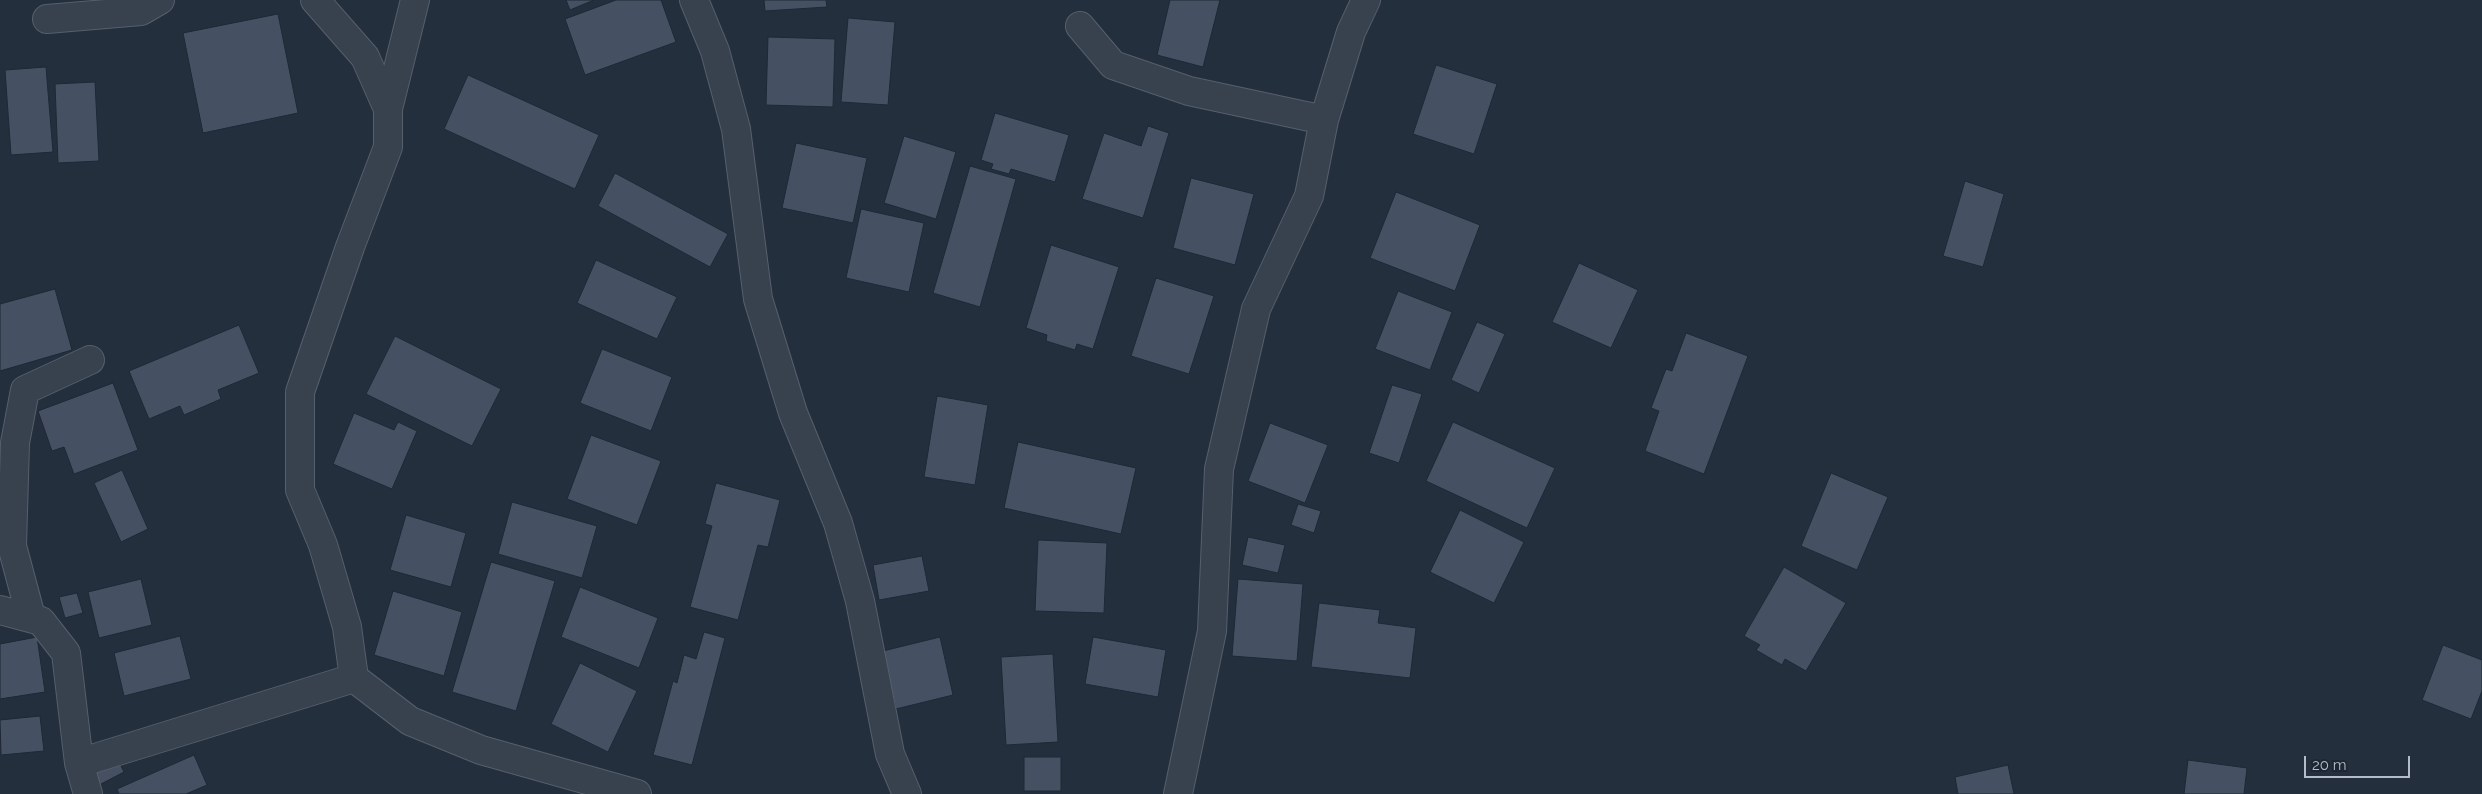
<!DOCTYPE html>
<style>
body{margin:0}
#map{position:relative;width:2482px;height:794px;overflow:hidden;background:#242f3e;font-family:Raleway,sans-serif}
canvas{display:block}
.scale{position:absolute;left:2304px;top:756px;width:106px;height:22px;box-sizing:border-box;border:2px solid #b4bcc9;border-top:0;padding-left:6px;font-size:15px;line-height:18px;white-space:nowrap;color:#b4bcc9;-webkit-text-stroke:4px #1d2633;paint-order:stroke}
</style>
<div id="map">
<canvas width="2482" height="794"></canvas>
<div class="scale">20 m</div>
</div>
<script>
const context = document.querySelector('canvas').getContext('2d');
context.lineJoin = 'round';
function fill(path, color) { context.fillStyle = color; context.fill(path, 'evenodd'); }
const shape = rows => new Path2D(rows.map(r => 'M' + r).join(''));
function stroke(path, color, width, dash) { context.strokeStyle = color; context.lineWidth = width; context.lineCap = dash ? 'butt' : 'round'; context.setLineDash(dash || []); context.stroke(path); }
const building = shape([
 [566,0,594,0,570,10,566,0],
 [616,0,661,0,676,42,585,75,565,19,616,0],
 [764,0,826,0,827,7,765,11,764,0],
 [1170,0,1220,0,1203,67,1157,55,1170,0],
 [278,14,298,113,203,133,183,33,278,14],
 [848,18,895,22,888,105,841,102,848,18],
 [768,37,835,39,833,107,766,105,768,37],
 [1436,65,1497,84,1474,154,1413,134,1436,65],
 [46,67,53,152,11,155,5,70,46,67],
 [468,75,599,135,575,189,444,129,468,75],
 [95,82,99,161,58,163,55,84,95,82],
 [995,113,1069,135,1055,182,1011,169,1009,174,991,169,993,164,981,160,995,113],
 [1148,126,1169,133,1143,218,1082,199,1104,133,1141,146,1148,126],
 [904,136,956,152,936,219,884,203,904,136],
 [796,143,867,158,853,223,782,208,796,143],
 [970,166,1016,179,980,307,933,293,970,166],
 [615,173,728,234,710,267,598,206,615,173],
 [1191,178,1254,194,1235,265,1173,248,1191,178],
 [1965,181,2004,194,1983,267,1943,256,1965,181],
 [1396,192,1480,225,1455,291,1370,258,1396,192],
 [861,209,924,223,909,292,846,278,861,209],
 [1051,245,1119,267,1093,349,1077,344,1075,350,1046,341,1047,335,1026,328,1051,245],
 [596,260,677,297,657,339,577,303,596,260],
 [1579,263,1638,290,1611,348,1552,322,1579,263],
 [1156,278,1214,296,1189,374,1131,356,1156,278],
 [55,289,72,350,0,371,0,304,55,289],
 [1398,291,1452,312,1430,370,1375,349,1398,291],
 [1477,322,1505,334,1479,393,1451,380,1477,322],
 [239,325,259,373,218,390,221,399,184,415,180,406,149,419,129,371,239,325],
 [1686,333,1748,356,1704,474,1645,451,1659,411,1651,408,1666,369,1672,371,1686,333],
 [395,336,501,389,472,446,366,394,395,336],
 [602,349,672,377,651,431,580,403,602,349],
 [113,383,138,450,74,474,64,447,52,451,38,411,113,383],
 [1392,385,1422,394,1399,463,1369,453,1392,385],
 [937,396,988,405,975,485,924,477,937,396],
 [354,413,394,430,398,422,417,431,392,489,333,464,354,413],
 [1453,422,1555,468,1527,528,1426,481,1453,422],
 [1270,423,1328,445,1305,503,1248,481,1270,423],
 [591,435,661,461,637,525,567,499,591,435],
 [1018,442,1136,468,1121,534,1004,508,1018,442],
 [122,470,148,529,121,542,94,483,122,470],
 [1831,473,1888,497,1857,570,1801,546,1831,473],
 [716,483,780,500,768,547,758,545,738,620,690,607,712,526,705,524,716,483],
 [512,502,597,526,582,578,498,554,512,502],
 [1298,504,1321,511,1314,533,1291,525,1298,504],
 [1460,510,1524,542,1494,603,1430,572,1460,510],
 [406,515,466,533,451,587,390,570,406,515],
 [1248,537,1285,545,1278,573,1242,565,1248,537],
 [1038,540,1107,543,1104,613,1035,611,1038,540],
 [922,556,929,591,879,600,873,565,922,556],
 [491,562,555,581,516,711,452,692,491,562],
 [1784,567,1846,603,1806,671,1785,659,1782,665,1756,650,1760,645,1744,636,1784,567],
 [141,579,152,625,99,638,88,592,141,579],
 [1238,579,1303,584,1297,661,1232,656,1238,579],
 [580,587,658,618,639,668,561,637,580,587],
 [393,591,462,612,444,676,374,655,393,591],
 [77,593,83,613,65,618,59,597,77,593],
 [1319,603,1380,610,1378,623,1416,628,1410,678,1311,667,1319,603],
 [704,632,725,638,692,765,653,755,673,681,677,683,684,655,696,659,704,632],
 [180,636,191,679,124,696,114,653,180,636],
 [37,637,45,692,0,699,0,644,37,637],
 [940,637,953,695,896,709,883,651,940,637],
 [1093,637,1166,650,1158,697,1085,684,1093,637],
 [2443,645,2482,660,2482,691,2471,719,2422,700,2443,645],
 [1053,654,1058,742,1006,745,1001,657,1053,654],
 [580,663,637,691,608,752,551,724,580,663],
 [40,716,44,751,1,755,0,720,40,716],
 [194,755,207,785,186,794,119,794,117,789,194,755],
 [1024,757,1061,757,1061,791,1024,791,1024,757],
 [117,758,124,772,99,785,92,772,117,758],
 [2188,760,2247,768,2244,794,2184,794,2188,760],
 [2008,765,2014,794,1958,794,1955,777,2008,765]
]);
fill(building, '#455162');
stroke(building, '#1f2835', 1);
const minor = shape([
 [315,0,365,57,388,109,388,147,350,247,300,392,300,490,323,545,347,627,354,678,410,721,481,750,637,794],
 [694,0,715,51,736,129,758,299,793,413,838,523,860,601,890,754,907,794],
 [47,19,141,11,160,0],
 [1080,26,1113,65,1189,91,1324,120],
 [388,109,415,0],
 [0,610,41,621,66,653,79,763,88,794],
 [31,617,12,546,15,443,25,390,90,360],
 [79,763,354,678],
 [1178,794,1212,631,1219,469,1256,309,1309,196,1324,120,1351,32,1366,0]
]);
stroke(minor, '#565f6c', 30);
stroke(minor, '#38414e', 28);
</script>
